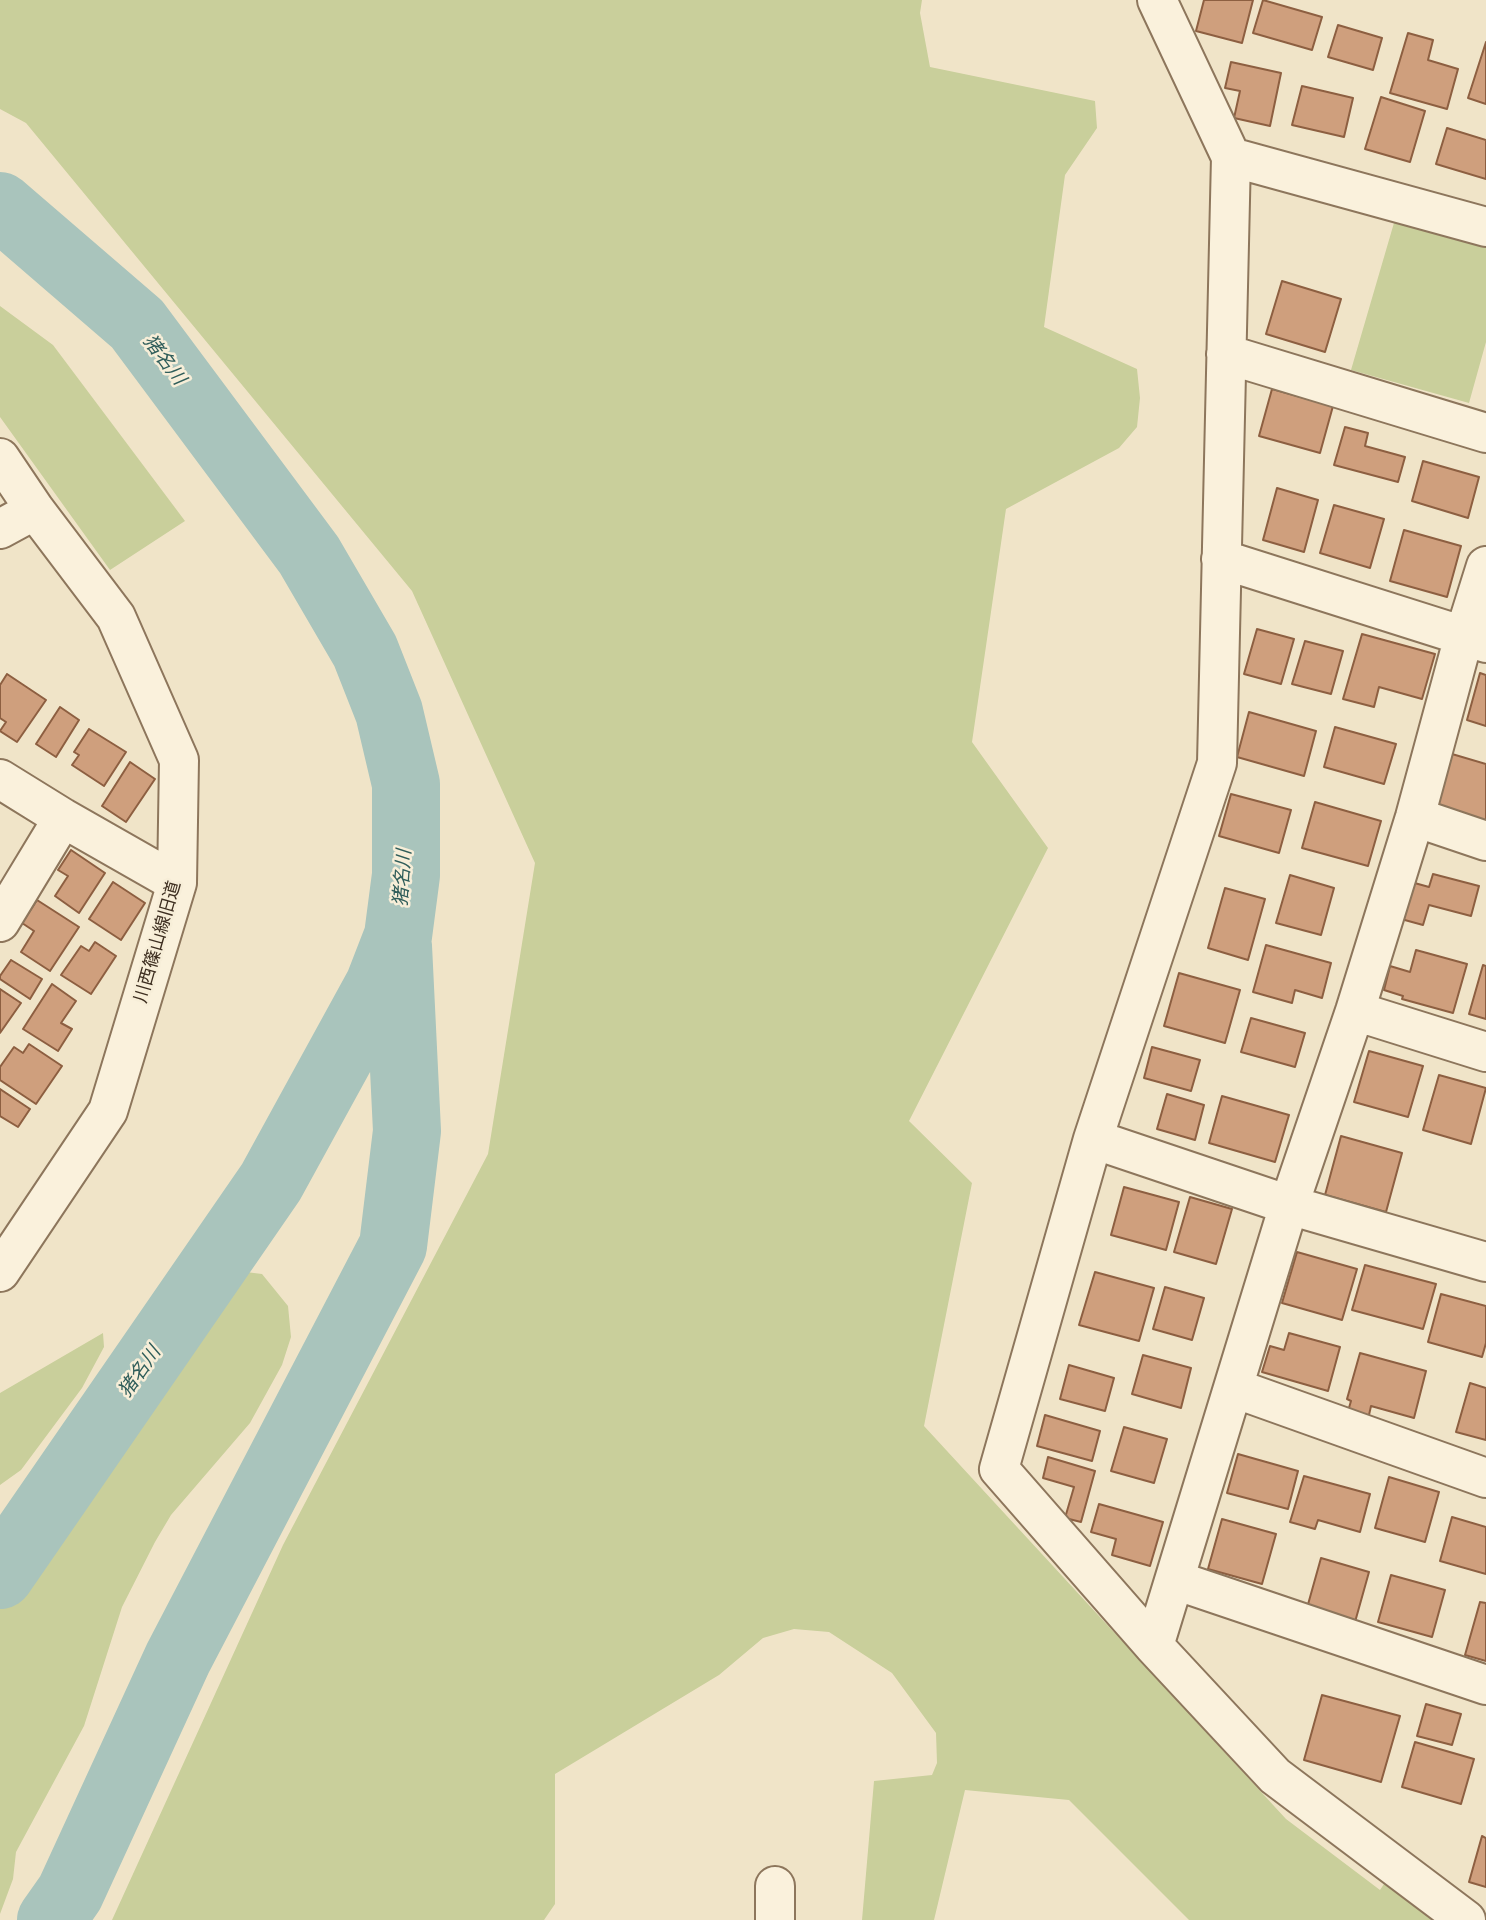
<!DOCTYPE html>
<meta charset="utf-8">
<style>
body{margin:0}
canvas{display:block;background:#f0e4c8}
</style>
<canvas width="1486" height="1920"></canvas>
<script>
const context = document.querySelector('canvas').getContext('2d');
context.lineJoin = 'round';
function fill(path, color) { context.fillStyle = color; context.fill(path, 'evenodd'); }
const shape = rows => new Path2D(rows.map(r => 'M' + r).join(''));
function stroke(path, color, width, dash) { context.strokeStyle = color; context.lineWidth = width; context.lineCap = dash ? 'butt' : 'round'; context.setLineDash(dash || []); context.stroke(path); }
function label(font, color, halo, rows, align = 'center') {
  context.font = font + ' Lora,"Noto Sans JP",serif'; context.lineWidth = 5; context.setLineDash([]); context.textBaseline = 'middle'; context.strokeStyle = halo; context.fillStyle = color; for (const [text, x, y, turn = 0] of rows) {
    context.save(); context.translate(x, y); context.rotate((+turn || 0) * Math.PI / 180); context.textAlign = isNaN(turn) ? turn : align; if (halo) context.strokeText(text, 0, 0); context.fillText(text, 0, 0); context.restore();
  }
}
fill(shape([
 [0,0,922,0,920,13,930,67,1095,101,1097,128,1065,175,1044,327,1137,369,1140,398,1137,427,1119,448,1006,509,972,742,1048,848,909,1121,972,1183,924,1426,1286,1819,1380,1890,1384,1884,1439,1920,1189,1920,1069,1800,965,1790,934,1920,862,1920,874,1781,932,1775,937,1763,936,1733,892,1673,829,1632,794,1629,763,1638,719,1675,555,1774,555,1904,544,1920,112,1920,283,1545,488,1154,535,863,412,591,26,123,0,109],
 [1396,216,1486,241,1486,342,1469,403,1351,370],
 [0,306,53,345,185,521,110,570,0,417],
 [246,1272,262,1274,288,1306,291,1337,282,1365,250,1423,171,1515,155,1542,122,1607,84,1726,16,1852,13,1879,0,1914,0,1599,200,1309],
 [103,1333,104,1347,82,1388,21,1470,0,1485,0,1393]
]), '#c9cf9b');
stroke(shape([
 [0,206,137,324,309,555,365,651,389,712,406,784,406,875,398,936,379,985,271,1182,0,1575],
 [51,1920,70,1893,178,1658,393,1246,407,1131,398,946]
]), '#a9c4bc', 68);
const building = shape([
 [1204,0,1253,0,1242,43,1196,31,1204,0],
 [1263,0,1322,17,1312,50,1253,33,1263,0],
 [1338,25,1382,38,1373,70,1328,57,1338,25],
 [1408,33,1433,40,1428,60,1458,69,1447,109,1390,93,1408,33],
 [1486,42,1486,104,1468,98,1486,42],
 [1231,62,1281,73,1270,126,1234,118,1240,91,1225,88,1231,62],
 [1302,86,1353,98,1344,137,1292,125,1302,86],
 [1381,97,1425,111,1410,162,1365,149,1381,97],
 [1447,128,1486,140,1486,179,1436,164,1447,128],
 [1282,281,1341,299,1325,352,1266,334,1282,281],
 [1272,389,1333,406,1320,453,1259,436,1272,389],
 [1345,427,1368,433,1365,446,1405,457,1398,482,1334,465,1345,427],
 [1423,461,1479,477,1468,518,1412,501,1423,461],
 [1277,488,1318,500,1304,552,1263,540,1277,488],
 [1334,505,1384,519,1370,568,1320,553,1334,505],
 [1404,530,1461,546,1447,597,1390,581,1404,530],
 [1257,629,1294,639,1281,684,1244,674,1257,629],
 [1362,634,1435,654,1422,699,1379,687,1374,707,1343,699,1362,634],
 [1305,641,1343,651,1331,694,1292,684,1305,641],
 [1480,673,1486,675,1486,726,1467,720,1480,673],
 [7,674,46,700,17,742,0,731,6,722,0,718,0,685,7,674],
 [60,707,79,720,56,757,36,744,60,707],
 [1249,712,1316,731,1304,776,1237,757,1249,712],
 [1335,727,1396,744,1384,784,1324,767,1335,727],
 [89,729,126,752,104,786,72,765,79,755,74,752,89,729],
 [1452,754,1486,764,1486,823,1437,808,1452,754],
 [130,762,155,779,126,822,102,806,130,762],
 [1231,794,1291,810,1279,853,1219,836,1231,794],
 [1315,802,1381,821,1368,866,1302,848,1315,802],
 [71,850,105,873,79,913,55,896,68,876,58,870,71,850],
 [1433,874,1479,886,1471,916,1429,905,1423,925,1401,919,1411,882,1429,887,1433,874],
 [1290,875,1334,888,1321,935,1276,923,1290,875],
 [113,882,145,903,121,940,89,919,113,882],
 [1225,888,1265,899,1248,960,1208,948,1225,888],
 [37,900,79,927,50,971,21,952,34,931,22,923,37,900],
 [95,942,116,956,91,994,61,975,81,946,89,951,95,942],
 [1266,945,1331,963,1322,998,1295,990,1292,1003,1253,992,1266,945],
 [1416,950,1467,964,1453,1013,1402,999,1403,996,1384,990,1390,966,1410,972,1416,950],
 [11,960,42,979,30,999,0,979,0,976,11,960],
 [1483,965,1486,966,1486,1019,1469,1014,1483,965],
 [1179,973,1240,990,1225,1043,1164,1026,1179,973],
 [52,984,76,1001,61,1023,72,1029,58,1051,23,1029,52,984],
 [0,989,21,1003,0,1033,0,989],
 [1251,1018,1305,1033,1295,1067,1241,1052,1251,1018],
 [29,1044,62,1066,36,1104,0,1080,0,1067,14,1047,23,1053,29,1044],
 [1152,1047,1200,1060,1191,1091,1144,1078,1152,1047],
 [1369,1051,1423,1066,1408,1117,1354,1102,1369,1051],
 [1439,1075,1486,1088,1471,1144,1423,1130,1439,1075],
 [0,1089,30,1109,18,1127,0,1116,0,1089],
 [1167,1094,1204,1105,1195,1140,1157,1129,1167,1094],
 [1222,1096,1289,1115,1275,1162,1209,1143,1222,1096],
 [1341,1136,1402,1153,1386,1212,1325,1195,1341,1136],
 [1124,1187,1179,1202,1166,1250,1111,1235,1124,1187],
 [1190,1197,1232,1209,1216,1264,1174,1252,1190,1197],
 [1297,1252,1357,1269,1342,1320,1282,1303,1297,1252],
 [1365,1265,1436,1284,1423,1329,1352,1310,1365,1265],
 [1095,1272,1154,1288,1139,1341,1079,1325,1095,1272],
 [1165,1287,1204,1298,1192,1340,1153,1329,1165,1287],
 [1441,1294,1486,1306,1486,1343,1482,1357,1428,1342,1441,1294],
 [1289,1333,1340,1347,1328,1391,1262,1372,1270,1346,1284,1350,1289,1333],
 [1360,1353,1426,1371,1414,1418,1371,1406,1367,1424,1346,1418,1351,1401,1347,1399,1360,1353],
 [1143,1355,1191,1368,1181,1408,1132,1394,1143,1355],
 [1069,1365,1114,1378,1105,1411,1060,1399,1069,1365],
 [1470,1383,1486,1388,1486,1440,1456,1432,1470,1383],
 [1045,1415,1100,1431,1092,1461,1037,1446,1045,1415],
 [1124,1427,1167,1439,1154,1483,1111,1471,1124,1427],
 [1238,1454,1298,1471,1288,1509,1227,1493,1238,1454],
 [1048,1457,1095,1471,1081,1522,1065,1518,1074,1487,1043,1478,1048,1457],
 [1304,1476,1370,1494,1360,1532,1318,1520,1315,1529,1290,1522,1304,1476],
 [1389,1477,1439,1492,1425,1542,1375,1528,1389,1477],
 [1099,1504,1163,1522,1150,1566,1112,1555,1116,1539,1091,1532,1099,1504],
 [1452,1517,1486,1527,1486,1574,1440,1561,1452,1517],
 [1222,1519,1276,1534,1262,1584,1208,1569,1222,1519],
 [1321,1558,1369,1572,1355,1622,1307,1608,1321,1558],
 [1391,1575,1445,1590,1432,1637,1378,1622,1391,1575],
 [1480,1602,1486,1603,1486,1661,1465,1655,1480,1602],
 [1322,1695,1400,1716,1381,1782,1304,1760,1322,1695],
 [1426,1704,1461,1714,1452,1745,1417,1736,1426,1704],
 [1415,1742,1474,1759,1461,1804,1402,1787,1415,1742],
 [1482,1836,1486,1838,1486,1887,1469,1882,1482,1836]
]);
fill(building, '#cf9f7d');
stroke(building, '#8d5f41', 2);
const minor = shape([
 [1231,157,1486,227],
 [1226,354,1486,433],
 [0,458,35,510,116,617,179,760,177,883,108,1111,0,1272],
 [0,529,35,510],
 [1221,559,1486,643],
 [0,779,63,818,177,883],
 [1415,817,1486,841],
 [0,922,63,818],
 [1355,1011,1486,1052],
 [1093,1139,1217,763,1231,157,1157,0],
 [1234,1388,1486,1478],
 [1175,1580,1486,1685],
 [1154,1646,1289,1205,1355,1011,1415,817,1464,636,1486,566],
 [775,1886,775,1920],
 [1466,1920,1275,1776,1154,1646,999,1469,1093,1139,1289,1205,1486,1262]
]);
stroke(minor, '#8d765c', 42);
stroke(minor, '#faf1dc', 38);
label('18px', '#3d2e20', '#f7eed8', [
 ["川西篠山線旧道",158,942,-74]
]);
label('italic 19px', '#2f5d5a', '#f7eed8', [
 ["猪名川",164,360,53],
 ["猪名川",403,878,-86],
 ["猪名川",140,1372,-55]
]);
</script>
